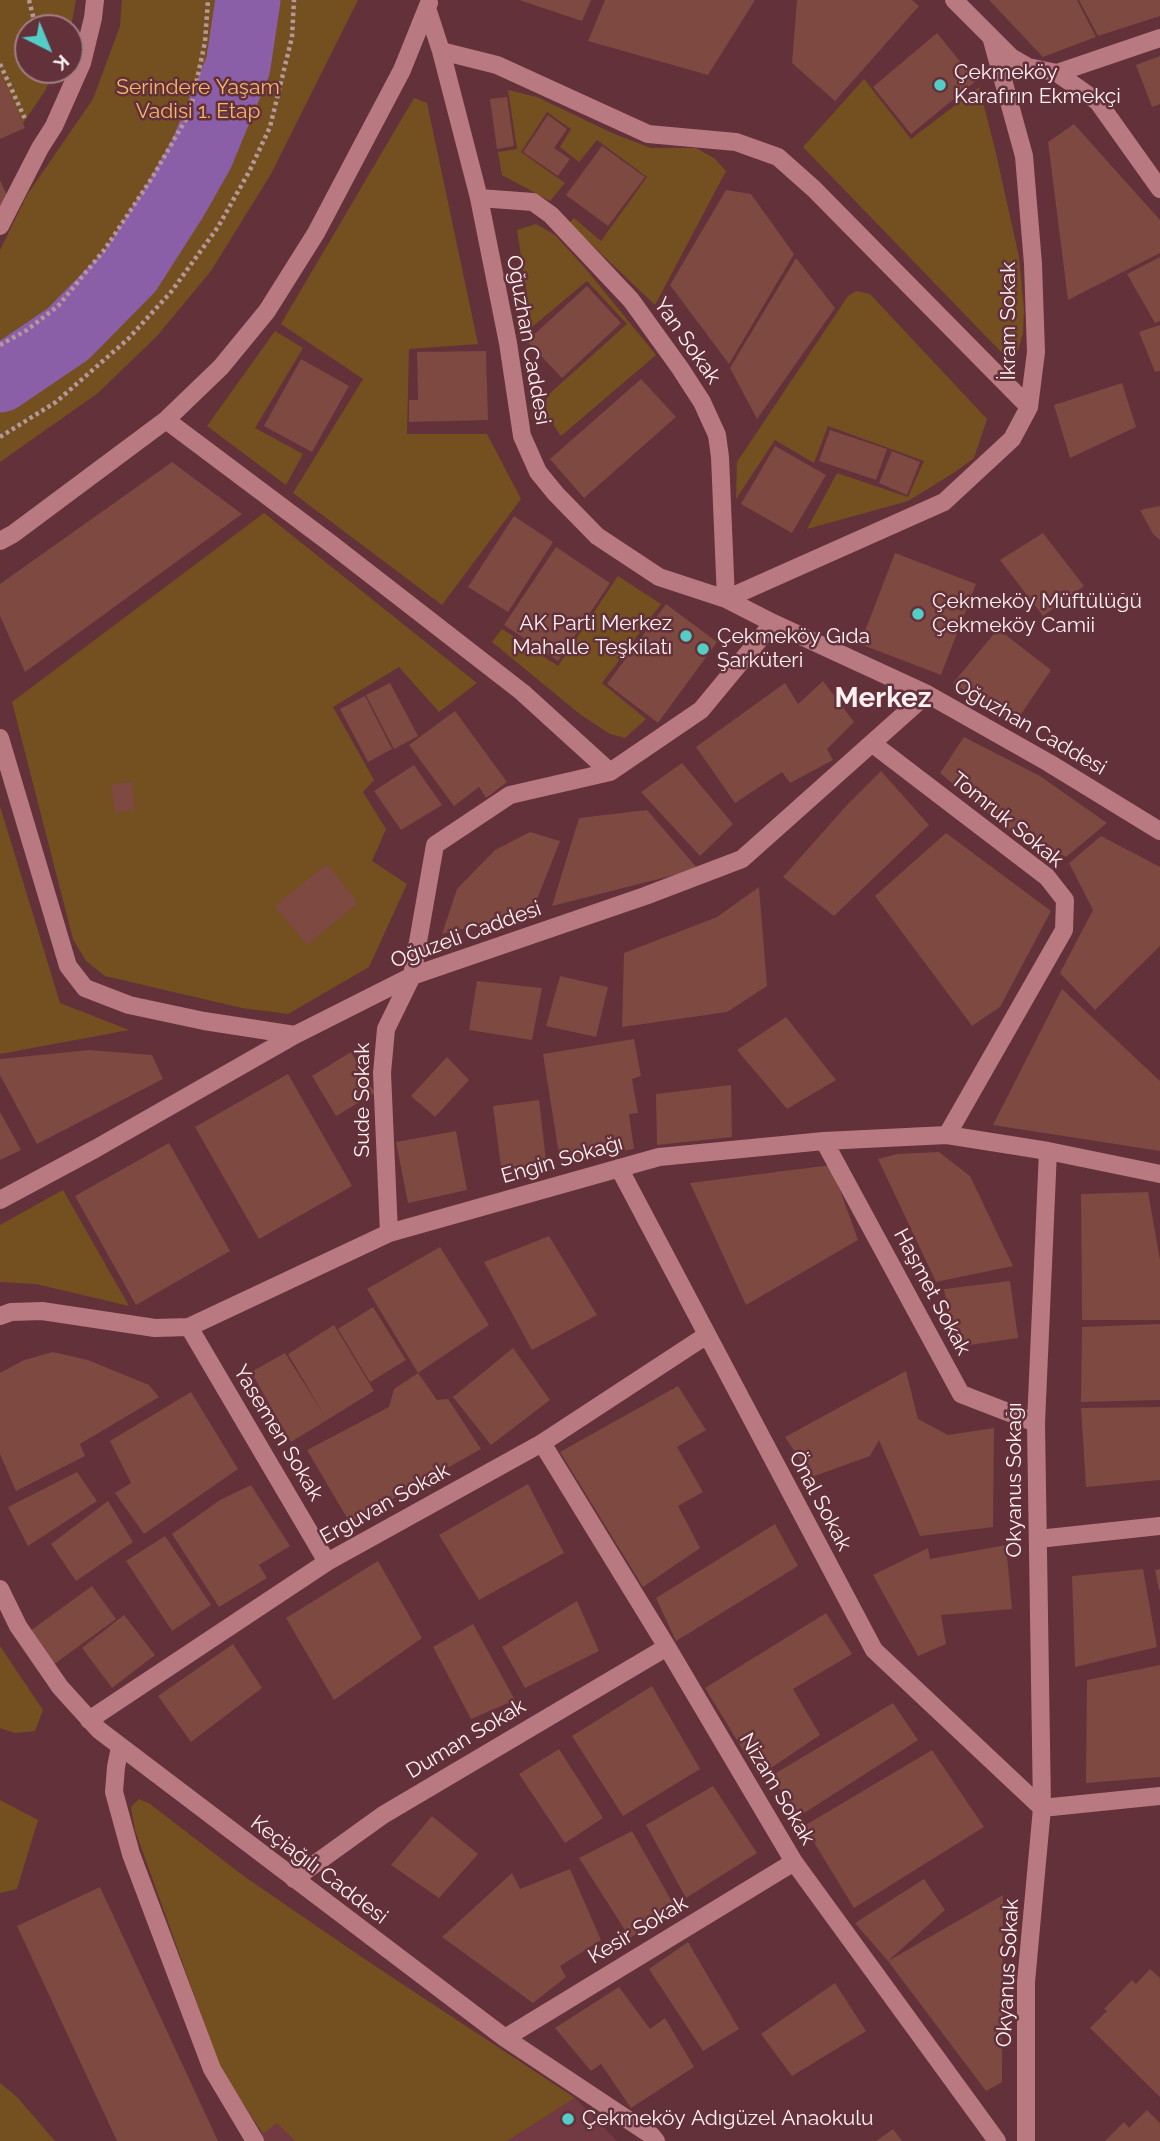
<!DOCTYPE html>
<meta charset="utf-8">
<style>
body{margin:0}
#map{position:relative;width:1160px;height:2141px;overflow:hidden;background:#633139;font-family:Raleway,sans-serif}
canvas{display:block}
.north{position:absolute;left:14px;top:14px;width:70px;height:70px;box-sizing:border-box;background:#633139;border:2px solid #a17e83;border-radius:50%;rotate:137deg;font-size:19px;font-weight:700;line-height:28px;text-align:center;color:#fff1f3}
.north::after{content:'';display:block;margin:auto;width:24px;height:32px;background:#54cdc7;clip-path:polygon(50% 0,100% 100%,50% 72%,0 100%)}
</style>
<div id="map">
<canvas width="1160" height="2141"></canvas>
<div class="north">K</div>
</div>
<script>
const context = document.querySelector('canvas').getContext('2d');
context.lineJoin = 'round';
function fill(path, color) { context.fillStyle = color; context.fill(path, 'evenodd'); }
const shape = rows => new Path2D(rows.map(r => 'M' + r).join(''));
function stroke(path, color, width, dash) { context.strokeStyle = color; context.lineWidth = width; context.lineCap = dash ? 'butt' : 'round'; context.setLineDash(dash || []); context.stroke(path); }
function label(font, color, halo, rows, align = 'center') {
  context.font = font + ' Raleway,sans-serif'; context.lineWidth = 5; context.setLineDash([]); context.textBaseline = 'middle'; context.strokeStyle = halo; context.fillStyle = color; for (const [text, x, y, turn = 0] of rows) {
    context.save(); context.translate(x, y); context.rotate((+turn || 0) * Math.PI / 180); context.textAlign = isNaN(turn) ? turn : align; if (halo) context.strokeText(text, 0, 0); context.fillText(text, 0, 0); context.restore();
  }
}
fill(shape([
 [575,2098,617,2141,507,2141],
 [277,2122,295,2141,254,2141]
]), '#733a44');
fill(shape([
 [0,0,76,0,70,32,70,28,28,28,28,70,54,70,45,91,21,126,0,79],
 [122,0,358,0,271,174,211,271,157,336,98,393,0,462,0,250,27,195,93,99,120,26],
 [864,79,911,139,979,87,995,149,1019,257,1024,309,1023,333,1018,350,1010,355,1003,354,803,147],
 [508,90,537,97,612,133,651,148,696,148,714,158,726,171,655,305,569,223,574,218,601,241,647,177,597,140,579,162,560,147,571,129,547,112,521,152,565,183,550,201,502,175,498,152,517,149],
 [414,98,427,103,478,344,409,349,407,434,487,434,521,499,442,605,293,493,363,379,281,324],
 [536,224,555,235,585,268,656,355,561,436,549,418,546,406,547,396,627,324,587,281,532,327,517,230],
 [856,291,870,294,987,419,974,458,955,472,908,501,807,529,837,473,908,497,924,461,828,426,814,463,775,440,736,499,737,462,848,296],
 [275,331,303,348,255,428,303,454,286,485,207,426],
 [264,513,477,683,439,712,399,667,333,707,374,780,363,792,386,829,372,861,407,884,369,967,288,1014,242,1008,105,976,86,961,73,939,12,702],
 [618,576,661,604,602,683,646,719,625,738,610,734,581,715,492,642,502,629,558,666],
 [0,806,60,1003,129,1030,0,1054],
 [63,1190,129,1306,36,1284,0,1282,0,1225],
 [0,1646,43,1710,35,1731,15,1733,0,1728],
 [139,1799,150,1804,245,1877,369,1962,575,2098,507,2141,295,2141,277,2123,263,2134,221,2070,135,1830,131,1807],
 [0,1800,38,1820,17,1889,0,1893],
 [0,2083,17,2097,55,2141,0,2141]
]), '#745021');
stroke(shape([
 [0,380,68,334,130,271,176,199,201,155,238,66,248,0]
]), '#8b5fa8', 65);
fill(shape([
 [519,0,591,0,582,21],
 [605,0,755,0,708,75,588,41],
 [797,0,912,0,919,6,835,101,792,63],
 [989,0,1077,0,1096,37,1043,57],
 [1079,0,1160,0,1160,16,1098,36],
 [937,33,976,81,911,134,873,87],
 [1160,56,1160,104,1152,107,1136,65],
 [0,73,25,128,0,139],
 [507,97,514,146,497,149,490,99],
 [548,115,567,129,554,148,570,159,558,176,523,152],
 [1074,124,1160,220,1160,253,1068,300,1048,142],
 [602,146,645,177,608,226,566,195],
 [0,180,10,202,0,206],
 [726,190,751,194,794,254,729,364,670,285],
 [1160,257,1160,321,1155,323,1127,274],
 [796,258,835,308,757,419,730,368],
 [587,286,621,323,562,378,527,341],
 [1160,325,1160,371,1155,372,1139,332],
 [486,351,488,420,409,422,409,400,418,400,417,352],
 [301,359,349,386,312,452,264,426],
 [641,379,676,417,584,498,550,459],
 [1122,383,1136,427,1070,458,1054,405],
 [830,430,887,449,876,480,819,461],
 [775,446,826,475,792,533,741,504],
 [892,451,920,462,907,495,879,483],
 [172,462,242,514,25,672,0,616,0,584],
 [1160,506,1160,540,1153,534,1140,510],
 [514,516,553,542,508,612,468,587],
 [1043,533,1084,586,1043,616,1000,560],
 [556,547,610,583,558,661,504,625],
 [895,553,976,584,941,675,860,644],
 [666,604,717,642,658,723,607,684],
 [998,629,1051,670,1015,723,953,683],
 [823,681,854,722,827,749,833,760,790,783,782,772,735,803,696,747,785,683,798,704],
 [390,683,418,736,394,749,366,695],
 [365,696,392,749,368,762,340,709],
 [455,711,507,782,486,798,479,787,454,806,409,745],
 [964,737,1040,776,1107,823,1066,857,1006,828,940,773],
 [682,763,733,824,700,856,641,792],
 [414,765,442,805,401,830,374,791],
 [881,771,929,825,834,916,783,877,847,805],
 [132,782,135,810,115,812,111,784],
 [647,810,698,869,552,906,579,818],
 [530,832,560,841,532,912,442,934,457,889,495,850],
 [946,833,1051,911,1000,1007,972,1026,875,896],
 [1101,836,1160,867,1160,946,1095,1010,1060,973,1093,910,1069,863],
 [327,864,358,903,307,945,275,906],
 [759,887,767,986,727,1012,622,1027,624,953,717,917],
 [560,976,608,987,596,1037,546,1026],
 [477,981,542,988,532,1040,469,1030],
 [1062,989,1160,1081,1160,1151,993,1125],
 [786,1017,836,1080,787,1109,737,1050],
 [634,1039,641,1076,632,1079,638,1113,629,1114,634,1149,560,1161,543,1054],
 [89,1050,152,1055,163,1079,37,1144,0,1075,0,1059],
 [351,1052,375,1093,336,1116,312,1076],
 [447,1057,469,1080,435,1117,411,1096],
 [288,1074,352,1186,259,1239,195,1127],
 [731,1085,732,1137,657,1145,656,1094],
 [539,1100,547,1169,502,1174,493,1106],
 [0,1112,21,1150,0,1160],
 [456,1131,467,1190,408,1203,396,1142],
 [169,1143,230,1251,136,1305,75,1196],
 [939,1152,970,1176,1013,1266,936,1282,878,1159,897,1154],
 [831,1165,858,1240,746,1305,690,1183],
 [1148,1192,1160,1260,1160,1320,1082,1320,1081,1194],
 [549,1236,597,1315,532,1350,484,1262],
 [440,1247,489,1325,418,1373,367,1289],
 [1010,1281,1018,1338,955,1347,944,1289],
 [373,1307,406,1360,370,1382,338,1329],
 [1160,1324,1160,1400,1081,1402,1082,1327],
 [334,1325,374,1391,291,1442,251,1372,285,1353,324,1415,288,1354],
 [513,1348,550,1400,491,1445,453,1397],
 [53,1352,88,1360,149,1385,159,1397,80,1444,85,1456,16,1491,0,1454,0,1373,24,1360],
 [906,1371,918,1419,948,1435,994,1428,993,1527,920,1536,879,1440,870,1456,809,1478,799,1458,785,1437],
 [418,1373,437,1400,448,1399,481,1449,350,1523,307,1450,389,1407,394,1389],
 [678,1386,706,1430,677,1447,703,1492,678,1506,700,1548,643,1587,560,1452],
 [191,1392,238,1469,144,1534,115,1493,131,1483,110,1441],
 [1160,1407,1160,1480,1086,1487,1081,1408],
 [77,1472,97,1501,28,1546,8,1507],
 [528,1484,564,1553,479,1600,439,1535],
 [251,1485,290,1546,259,1565,267,1578,219,1607,172,1534,220,1500],
 [108,1501,133,1542,76,1581,51,1544],
 [775,1524,798,1566,676,1641,656,1598],
 [165,1536,211,1605,172,1631,126,1561],
 [1006,1545,1012,1609,941,1615,946,1644,918,1656,873,1575,928,1548,930,1559],
 [378,1561,422,1638,334,1700,286,1618],
 [1143,1569,1157,1647,1075,1667,1072,1576],
 [1160,1569,1160,1590,1159,1590,1155,1570],
 [92,1586,116,1619,53,1665,30,1631],
 [577,1601,599,1651,525,1688,502,1647],
 [826,1613,852,1654,793,1689,820,1735,759,1776,705,1688],
 [124,1615,155,1655,112,1688,82,1648],
 [473,1624,515,1700,471,1719,433,1647],
 [233,1644,262,1688,191,1742,158,1696],
 [1160,1665,1160,1777,1086,1783,1087,1680],
 [652,1686,700,1769,623,1816,572,1736],
 [893,1703,918,1740,798,1817,771,1776],
 [559,1749,603,1818,565,1843,519,1774],
 [932,1750,984,1827,854,1908,804,1826],
 [713,1786,757,1853,686,1898,646,1825],
 [432,1816,478,1854,439,1898,391,1865],
 [632,1831,675,1907,630,1938,579,1858],
 [570,1869,601,1940,560,1966,566,1977,533,2003,442,1937,512,1873,520,1889],
 [924,1879,945,1910,888,1961,855,1923],
 [100,1887,218,2141,117,2141,17,1926],
 [1003,1895,1002,2082,986,2091,888,1961],
 [688,1942,739,2029,703,2051,649,1969],
 [1150,1969,1160,1978,1160,2097,1090,2028,1107,2011,1104,2009,1132,1980,1136,1984],
 [835,1983,866,2031,792,2076,761,2034],
 [619,1987,650,2029,665,2018,694,2067,631,2108,601,2064,591,2071,555,2028],
 [1147,2110,1160,2123,1160,2141,1105,2141,1124,2122,1129,2128],
 [893,2129,902,2141,876,2141]
]), '#7d4940');
stroke(shape([
 [29,0,34,20],
 [0,64,26,121],
 [0,345,27,330,58,306,105,249,152,178,190,112,205,42,208,0],
 [0,437,56,402,128,339,171,292,218,227,250,170,270,127,292,37,294,0]
]), '#b6979c', 4.5, [3.5, 3.5]);
stroke(shape([
 [954,0,1011,57,1028,67,1057,73,1098,102,1160,189],
 [427,8,441,51,479,198,508,343,522,436,538,472,556,494,597,536,659,577,726,599,773,623,927,694,1049,763,1160,831],
 [441,51,497,65,648,134,736,142,778,157,814,189,1029,407],
 [1057,73,1160,38],
 [479,198,533,202,551,215,631,300,680,368,702,402,717,435,720,457,726,599,944,502,1012,439,1029,407,1036,352,1033,264,1024,156,992,40],
 [0,226,40,148,54,126,82,63,93,18,95,0],
 [166,420,330,543,522,692,610,772],
 [0,541,13,534,166,420,221,367,267,311,316,233,402,70,429,3],
 [0,738,68,966,85,988,129,1005,204,1021,295,1035],
 [873,744,1047,877,1065,900,1064,930,947,1135],
 [824,1141,961,1394,1036,1423],
 [619,1168,874,1650,1042,1808],
 [0,1200,95,1149,295,1035,412,976,645,896,742,859,927,694],
 [389,1233,382,1073,386,1029,412,976,435,845,510,795,610,772,701,710,773,623],
 [0,1316,11,1312,42,1311,155,1328,189,1327,389,1233,659,1157,824,1141,947,1135,1048,1151,1160,1174],
 [189,1327,327,1562],
 [542,1443,667,1647,794,1862,997,2141],
 [1038,1539,1160,1526],
 [0,1589,18,1626,60,1687,99,1730,505,2038,651,2135,656,2141],
 [89,1720,327,1562,542,1443,707,1335],
 [120,1747,116,1767,114,1792,131,1854,212,2069,255,2141],
 [1042,1808,1160,1796],
 [294,1879,383,1815,667,1647],
 [505,2038,794,1862],
 [1026,2141,1026,1982,1042,1808,1036,1423,1048,1151]
]), '#b97981', 18);
for (const [x, y, r, color] of [
 [940,85,7,"#54cdc7"],
 [918,614,7,"#54cdc7"],
 [686,636,7,"#54cdc7"],
 [703,649,7,"#54cdc7"],
 [568,2119,7,"#54cdc7"]
]) { const dot = new Path2D(); dot.arc(x, y, r, 0, 2 * Math.PI); context.fillStyle = color; context.fill(dot); stroke(dot, '#633139', 2.5); }
label('21px', '#fff1f3', '#633139', [
 ["Çekmeköy",954,73],
 ["Karafırın Ekmekçi",954,97],
 ["Çekmeköy Müftülüğü",932,602],
 ["Çekmeköy Camii",932,626],
 ["AK Parti Merkez",672,624,"right"],
 ["Mahalle Teşkilatı",672,648,"right"],
 ["Çekmeköy Gıda",717,637],
 ["Şarküteri",717,661],
 ["Çekmeköy Adıgüzel Anaokulu",582,2119]
], 'left');
label('21px', '#f7b86b', '#633139', [
 ["Serindere Yaşam",198,88],
 ["Vadisi 1. Etap",198,112]
]);
label('21px', '#fff1f3', '#633139', [
 ["İkram Sokak",1009,321,-90],
 ["Oğuzhan Caddesi",528,340,80],
 ["Yan Sokak",687,341,55],
 ["Oğuzhan Caddesi",1030,727,30],
 ["Tomruk Sokak",1007,820,39],
 ["Oğuzeli Caddesi",466,935,-20],
 ["Sude Sokak",363,1100,-90],
 ["Engin Sokağı",562,1160,-16],
 ["Haşmet Sokak",932,1292,62],
 ["Yasemen Sokak",278,1433,59],
 ["Okyanus Sokağı",1015,1480,-90],
 ["Önal Sokak",820,1501,62],
 ["Erguvan Sokak",385,1504,-29],
 ["Duman Sokak",466,1739,-31],
 ["Nizam Sokak",777,1789,59],
 ["Keçiağılı Caddesi",319,1870,37],
 ["Kesir Sokak",638,1930,-31],
 ["Okyanus Sokak",1008,1973,-87]
]);
label('bold 28px', '#fff1f3', '#633139', [
 ["Merkez",883,699]
]);
</script>
